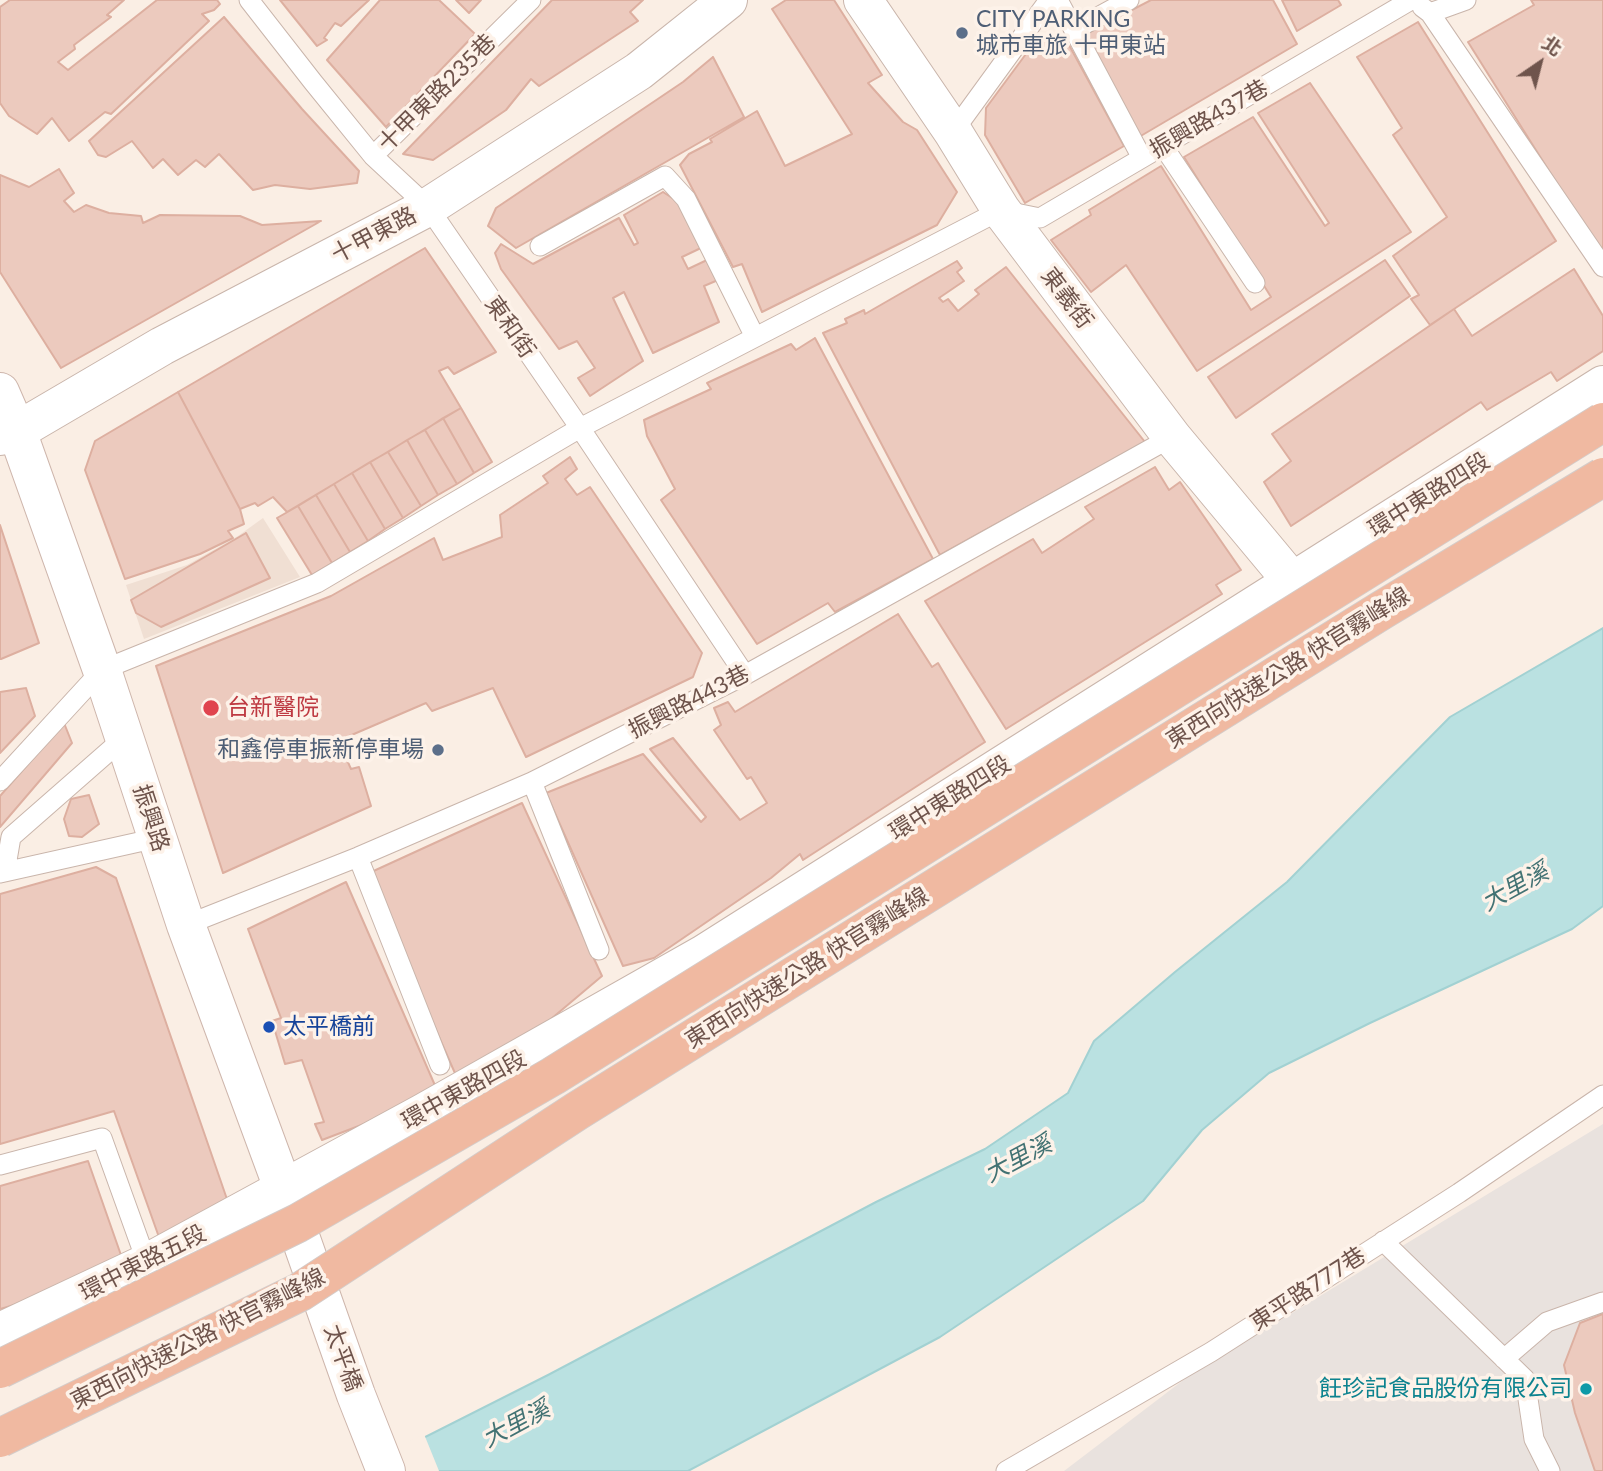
<!DOCTYPE html>
<meta charset="utf-8">
<style>
body{margin:0}
#map{position:relative;width:1603px;height:1471px;overflow:hidden;background:#faeee4;font-family:Lato,"Noto Sans TC",sans-serif}
canvas{display:block}
.north{position:absolute;left:1505px;top:28px;width:70px;height:70px;-webkit-text-stroke:5px #fdf2e9;paint-order:stroke;rotate:35deg;font-size:19px;font-weight:700;line-height:28px;text-align:center;color:#6f544c}
.north::after{content:'';display:block;margin:auto;width:24px;height:32px;background:#6f544c;clip-path:polygon(50% 0,100% 100%,50% 72%,0 100%)}
</style>
<div id="map">
<canvas width="1603" height="1471"></canvas>
<div class="north">北</div>
</div>
<script>
const context = document.querySelector('canvas').getContext('2d');
context.lineJoin = 'round';
function fill(path, color) { context.fillStyle = color; context.fill(path, 'evenodd'); }
const shape = rows => new Path2D(rows.map(r => 'M' + r).join(''));
function stroke(path, color, width, dash) { context.strokeStyle = color; context.lineWidth = width; context.lineCap = dash ? 'butt' : 'round'; context.setLineDash(dash || []); context.stroke(path); }
function label(font, color, halo, rows, align = 'center') {
  context.font = font + ' Lato,"Noto Sans TC",sans-serif'; context.lineWidth = 7; context.setLineDash([]); context.textBaseline = 'middle'; context.strokeStyle = halo; context.fillStyle = color; for (const [text, x, y, turn = 0] of rows) {
    context.save(); context.translate(x, y); context.rotate((+turn || 0) * Math.PI / 180); context.textAlign = isNaN(turn) ? turn : align; if (halo) context.strokeText(text, 0, 0); context.fillText(text, 0, 0); context.restore();
  }
}
fill(shape([
 [263,518,300,577,144,639,126,585,187,565,238,536]
]), '#f0dfd3');
fill(shape([
 [1603,1124,1603,1471,1064,1471,1190,1375]
]), '#e9e2de');
const water = shape([
 [1603,628,1603,906,1572,929,1370,1023,1269,1073,1202,1130,1143,1201,940,1337,688,1471,358,1471,548,1375,876,1202,985,1149,1068,1093,1094,1041,1175,972,1287,882,1450,717,1603,628]
]);
fill(water, '#bae1e1');
stroke(water, '#a2d1d2', 2);
fill(shape([
 [424,1434,439,1471,355,1471,357,1468]
]), '#faeee4');
const building = shape([
 [10,0,124,0,107,15,111,17,74,45,75,49,58,62,68,70,157,0,217,0,220,4,214,10,202,14,209,21,111,114,105,112,69,141,52,118,37,134,9,116,0,103,0,7,10,0],
 [280,0,369,0,341,26,335,23,324,38,327,40,317,46,280,0],
 [380,0,439,0,475,34,386,127,327,60,380,0],
 [456,0,481,0,469,13,456,0],
 [552,0,643,0,630,12,638,21,539,86,531,79,506,110,433,160,403,154,552,0],
 [786,0,834,0,882,75,868,83,903,122,917,130,957,192,937,225,762,312,742,264,733,267,680,165,689,154,712,142,710,139,757,111,785,166,852,134,772,9,786,0],
 [1151,0,1273,0,1297,44,1139,137,1082,36,1151,0],
 [1282,0,1338,0,1341,5,1297,31,1282,0],
 [1531,0,1603,0,1603,257,1468,42,1534,5,1531,0],
 [224,17,302,109,359,171,357,183,310,189,275,185,253,190,219,154,205,167,196,160,178,175,163,159,153,168,132,141,106,157,98,155,89,141,224,17],
 [1418,22,1556,241,1430,325,1411,299,1419,295,1393,256,1447,217,1393,135,1402,128,1357,57,1418,22],
 [1040,35,1053,53,1069,45,1124,146,1025,203,985,135,986,108,1040,35],
 [713,57,744,117,516,248,488,226,496,208,683,82,713,57],
 [1310,83,1411,232,1197,371,1126,265,1091,292,1051,240,1091,215,1089,210,1161,166,1251,310,1271,297,1184,157,1253,117,1325,226,1329,223,1258,113,1310,83],
 [59,169,74,193,64,201,74,212,86,205,109,213,141,216,143,223,160,215,240,216,262,225,321,221,61,368,0,272,0,175,29,187,59,169],
 [663,192,680,203,703,247,682,257,688,269,707,260,718,280,704,286,719,322,653,353,624,292,613,298,643,361,590,396,578,378,595,368,577,341,559,349,501,269,495,253,501,244,533,264,619,218,634,245,638,243,624,215,663,192],
 [425,248,496,352,454,374,448,367,439,371,461,408,287,512,273,497,258,506,255,503,240,509,178,392,425,248],
 [1385,260,1410,296,1236,418,1208,377,1385,260],
 [957,261,962,268,957,272,964,281,939,298,943,302,948,299,958,311,979,294,975,290,1006,267,1145,442,940,555,823,333,847,323,845,319,864,310,865,314,957,261],
 [1574,269,1603,316,1603,351,1557,381,1551,372,1487,410,1481,402,1291,526,1264,482,1291,461,1272,434,1454,309,1472,336,1574,269],
 [815,338,933,559,835,612,828,603,757,644,661,500,675,489,647,436,644,420,711,389,707,383,791,344,796,350,815,338],
 [178,392,240,509,244,524,228,531,233,538,200,554,125,579,85,470,95,441,178,392],
 [461,408,492,462,474,473,443,418,461,408],
 [443,418,474,473,457,484,425,430,443,418],
 [425,430,457,484,438,495,407,440,425,430],
 [407,440,438,495,421,506,388,452,407,440],
 [388,452,421,506,403,518,370,462,388,452],
 [570,457,577,469,565,479,577,495,590,487,702,653,693,677,526,757,493,688,432,711,426,703,333,743,336,750,342,749,351,769,359,767,371,806,223,873,156,666,331,596,434,538,443,560,502,537,500,515,548,483,543,476,570,457],
 [370,462,403,518,385,529,352,473,370,462],
 [1155,467,1169,490,1180,482,1241,570,1216,585,1222,594,1006,729,925,601,1033,539,1042,553,1094,519,1085,507,1155,467],
 [352,473,385,529,368,541,334,484,352,473],
 [334,484,368,541,350,552,316,495,334,484],
 [316,495,350,552,332,563,298,506,316,495],
 [298,506,332,563,312,575,277,518,298,506],
 [0,525,39,643,1,659,0,659,0,525],
 [246,533,270,578,161,627,136,613,131,600,246,533],
 [898,614,932,667,938,663,985,742,803,860,800,854,771,878,654,958,623,966,546,793,643,754,701,822,706,817,650,749,673,738,740,820,767,803,751,777,747,779,714,730,721,725,714,708,728,702,735,712,898,614],
 [26,688,35,716,0,753,0,692,26,688],
 [64,723,72,743,0,827,0,796,64,723],
 [89,795,99,824,82,837,69,836,64,819,71,799,89,795],
 [522,803,602,976,532,1035,458,1080,367,874,522,803],
 [96,867,116,878,229,1205,160,1240,114,1111,0,1144,0,894,96,867],
 [346,882,437,1090,406,1108,322,1140,315,1124,324,1122,302,1060,285,1064,272,1021,281,1018,248,929,346,882],
 [88,1161,122,1258,21,1303,0,1309,0,1186,88,1161],
 [1603,1314,1603,1471,1595,1471,1575,1413,1564,1365,1580,1323,1603,1314]
]);
fill(building, '#eccabe');
stroke(building, '#ddafa0', 2);
const service = shape([
 [249,0,313,82,373,156,428,207,580,428,745,675],
 [1058,0,1142,158],
 [1422,7,1430,13,1466,0],
 [1430,13,1603,267],
 [1074,30,1129,0],
 [953,132,1049,0],
 [1163,146,1255,283],
 [373,156,531,0],
 [540,246,665,176,686,199,755,337],
 [0,781,102,670,317,583,580,428,1001,210,1040,218,1411,0],
 [532,782,599,950],
 [358,857,440,1065],
 [5,872,11,837,124,738],
 [0,873,157,838],
 [186,925,358,857,532,782,745,675,1172,437],
 [0,1165,102,1138,147,1263],
 [1383,1241,1525,1379,1534,1439,1550,1471],
 [1504,1359,1547,1322,1603,1302],
 [1006,1471,1211,1352,1459,1193,1603,1095]
]);
const minor = shape([
 [863,0,953,132,1001,210,1172,437,1292,581],
 [0,436,17,431,162,346,428,207,639,71,728,0]
]);
const tertiary = shape([
 [0,1332,147,1263,423,1113,704,954,1603,385]
]);
const secondary = shape([
 [0,392,17,431,102,670,186,925,283,1188,356,1395,386,1471]
]);
stroke(service, '#c9b5ab', 21);
stroke(minor, '#c9b5ab', 40);
stroke(tertiary, '#c9b5ab', 40);
stroke(secondary, '#ceb6ac', 40);
stroke(service, '#fff', 19);
stroke(minor, '#fff', 38);
stroke(tertiary, '#fff', 38);
stroke(secondary, '#fff', 38);
const trunkBridge = shape([
 [0,1369,298,1223,553,1076,1603,422],
 [0,1438,300,1292,577,1111,1382,610,1603,477]
]);
stroke(trunkBridge, '#d4ccc9', 40, []);
stroke(trunkBridge, '#f0b9a1', 38);
for (const [x, y, r, color] of [
 [962,33,7,"#5c6f8a"],
 [211,708,9,"#e0444e"],
 [438,750,7,"#5c6f8a"],
 [269,1027,7,"#1a4fb4"],
 [1586,1389,7,"#0f9aa8"]
]) { const dot = new Path2D(); dot.arc(x, y, r, 0, 2 * Math.PI); context.fillStyle = color; context.fill(dot); stroke(dot, '#fdf2e9', 2.5); }
label('23px', '#4e5e75', '#fdf2e9', [
 ["CITY PARKING",976,20],
 ["城市車旅 十甲東站",976,46],
 ["和鑫停車振新停車場",424,750,"right"]
], 'left');
label('23px', '#6f544c', '#fdf2e9', [
 ["十甲東路235巷",437,93,-45],
 ["振興路437巷",1209,119,-30],
 ["十甲東路",374,235,-28],
 ["東義街",1067,298,53],
 ["東和街",510,327,55],
 ["環中東路四段",1429,495,-32],
 ["東西向快速公路 快官霧峰線",1288,668,-32],
 ["振興路443巷",689,702,-27],
 ["環中東路四段",950,798,-32],
 ["振興路",151,818,72],
 ["東西向快速公路 快官霧峰線",807,968,-32],
 ["環中東路四段",464,1090,-29],
 ["環中東路五段",143,1263,-27],
 ["東平路777巷",1308,1289,-33],
 ["東西向快速公路 快官霧峰線",198,1339,-27],
 ["太平橋",343,1358,70]
]);
label('23px', '#be3a42', '#fdf2e9', [
 ["台新醫院",227,708]
], 'left');
label('23px', '#164399', '#fdf2e9', [
 ["太平橋前",283,1027]
], 'left');
label('23px', '#0d838f', '#fdf2e9', [
 ["飪珍記食品股份有限公司",1572,1389]
], 'right');
label('italic 24px', '#427273', '#fdf2e9', [
 ["大里溪",1515,887,-29],
 ["大里溪",1018,1159,-28],
 ["大里溪",516,1424,-28]
]);
</script>
